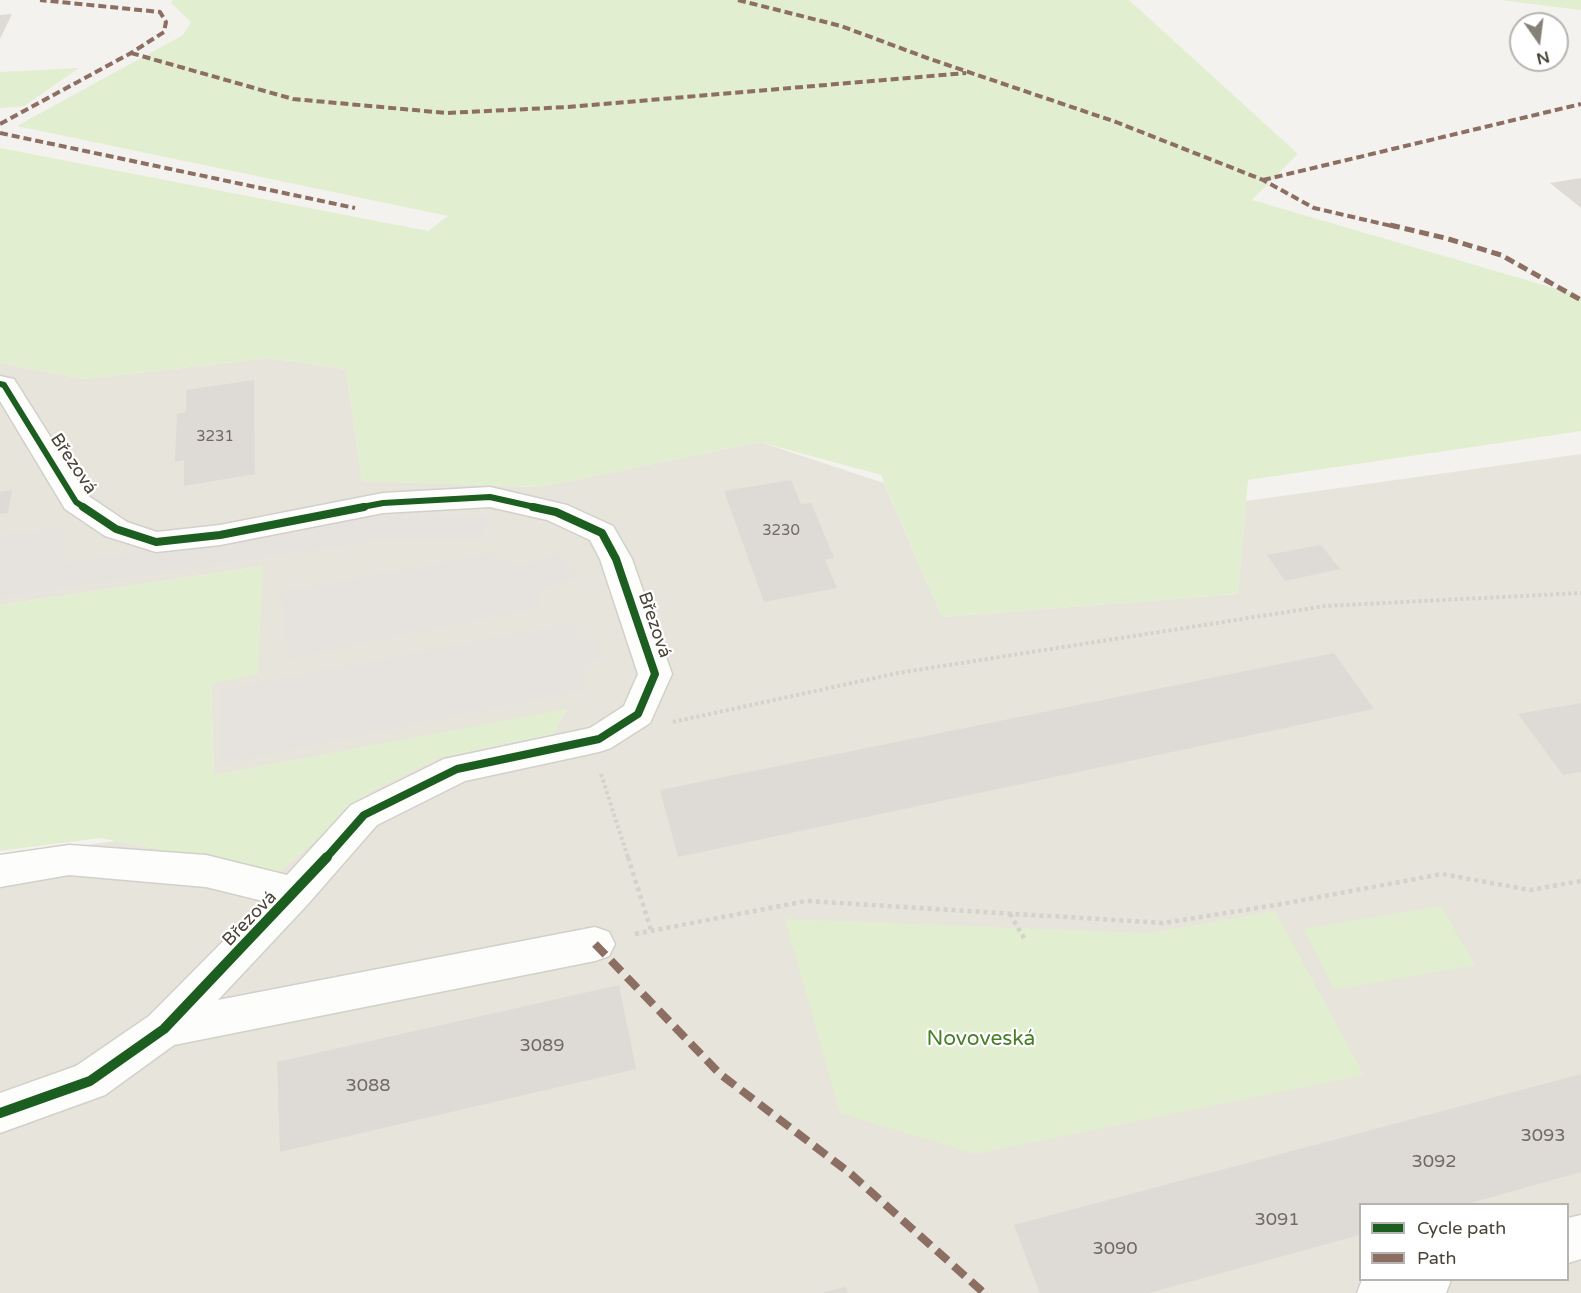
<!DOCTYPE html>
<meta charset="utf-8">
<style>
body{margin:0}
#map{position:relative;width:1581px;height:1293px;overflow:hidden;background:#f4f2ee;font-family:"Varela Round",sans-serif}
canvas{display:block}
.legend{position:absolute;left:1359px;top:1203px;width:210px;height:78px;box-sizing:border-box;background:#fff;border:2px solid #b7b4b0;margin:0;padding:8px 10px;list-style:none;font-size:18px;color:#4b4439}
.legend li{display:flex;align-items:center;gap:12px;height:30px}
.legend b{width:30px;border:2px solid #b7b4b0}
.north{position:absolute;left:1509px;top:12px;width:60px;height:60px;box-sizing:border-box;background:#fff;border:2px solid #b7b4b0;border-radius:50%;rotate:166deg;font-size:16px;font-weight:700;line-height:24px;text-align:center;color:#4b4439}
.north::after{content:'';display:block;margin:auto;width:21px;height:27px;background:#868178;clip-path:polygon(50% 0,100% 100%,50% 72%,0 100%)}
</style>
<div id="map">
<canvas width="1581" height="1293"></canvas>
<ul class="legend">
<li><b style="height:8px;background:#1b5e20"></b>Cycle path</li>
<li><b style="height:8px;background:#8d6e63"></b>Path</li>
</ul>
<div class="north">N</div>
</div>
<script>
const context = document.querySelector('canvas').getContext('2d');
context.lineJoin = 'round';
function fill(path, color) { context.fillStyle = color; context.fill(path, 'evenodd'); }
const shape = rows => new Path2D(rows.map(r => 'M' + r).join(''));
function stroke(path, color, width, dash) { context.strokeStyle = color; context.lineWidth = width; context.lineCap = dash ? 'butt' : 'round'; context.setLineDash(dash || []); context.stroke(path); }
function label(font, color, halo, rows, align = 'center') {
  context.font = font + ' "Varela Round",sans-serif'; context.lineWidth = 4.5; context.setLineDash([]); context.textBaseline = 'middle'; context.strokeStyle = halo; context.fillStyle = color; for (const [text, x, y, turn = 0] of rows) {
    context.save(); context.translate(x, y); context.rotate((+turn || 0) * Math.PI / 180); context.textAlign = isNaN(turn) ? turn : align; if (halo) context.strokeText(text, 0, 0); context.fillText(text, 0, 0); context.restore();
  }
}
fill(shape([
 [269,358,346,369,362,481,540,487,760,442,884,483,942,617,1238,594,1246,501,1581,454,1581,1293,0,1293,0,856,116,841,280,872,369,792,441,757,553,734,566,710,214,775,211,683,263,566,0,605,0,363,84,379],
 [1360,1204,1568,1204,1568,1280,1360,1280]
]), '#e7e4dc');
fill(shape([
 [173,0,1129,0,1298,154,1252,200,1581,296,1581,431,1248,480,1238,594,942,617,881,475,760,442,540,487,362,481,346,369,269,358,84,379,0,363,0,148,428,231,448,216,17,126,183,35,191,22,171,3],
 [1500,0,1581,0,1581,10],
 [79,68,24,106,0,108,0,72],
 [263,566,258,674,211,684,214,775,566,709,553,734,441,757,369,792,280,872,100,838,0,851,0,605],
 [1441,906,1475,965,1334,990,1304,929],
 [1275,911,1364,1075,975,1154,840,1113,785,919,1150,933]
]), '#e1eecf');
fill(shape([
 [391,513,495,516,479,539,381,540,0,598,0,536,66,526,63,563],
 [496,552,499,559,518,564,536,562,555,553,567,561,582,582,567,581,545,587,539,596,540,608,288,659,281,592],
 [570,623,580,636,588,639,598,639,603,660,589,663,584,670,582,677,585,690,221,764,220,690]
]), '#e6e3df');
fill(shape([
 [12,14,0,39,0,15],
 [1581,178,1581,208,1550,183],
 [254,380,255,474,184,486,184,460,175,462,177,414,186,412,186,390],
 [791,480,801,504,811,503,834,558,825,560,837,588,764,602,724,491],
 [12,490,8,513,0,514,0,492],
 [1321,545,1340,569,1285,581,1267,555],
 [1334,653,1374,709,678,857,660,790],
 [1581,703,1581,772,1563,775,1518,714],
 [619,985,636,1069,280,1152,277,1062],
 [1581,1074,1581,1172,1467,1204,1360,1204,1360,1235,1149,1293,1040,1293,1014,1225],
 [846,1287,848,1293,824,1293,824,1292]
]), '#dedbd6');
const minor = shape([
 [0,376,14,379,87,495,127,522,157,532,220,525,383,493,490,487,567,505,613,526,632,559,672,674,650,723,611,748,599,752,465,781,377,825,308,904,218,1000,595,927,609,932,615,944,609,956,595,961,174,1045,105,1095,0,1133,0,1093,76,1066,149,1016,263,901,206,887,69,875,0,887,0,855,69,845,206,855,287,875,351,805,444,759,590,728,624,706,638,674,600,559,590,540,547,520,490,507,383,513,220,545,156,552,105,536,65,509,0,401,0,376],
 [1581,1215,1581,1259,1568,1263,1568,1218,1581,1215],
 [1362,1280,1451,1280,1446,1293,1357,1293,1362,1280]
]);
stroke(minor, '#d2d0cb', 3);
stroke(shape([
 [673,722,898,673,1325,606,1581,593],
 [601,774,628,858]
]), '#d3d2cc', 4, [3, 3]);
stroke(shape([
 [628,857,651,930],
 [1010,914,1024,938],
 [635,934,806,901,1163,923,1282,904,1442,874,1530,890,1581,881]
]), '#d3d2cc', 4.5, [4, 4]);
fill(minor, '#fdfdfc');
stroke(shape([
 [738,0,841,26,930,59,1116,122,1263,180,1314,208,1396,227],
 [131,53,293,99,447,113,568,107,966,73],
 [0,124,131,53,164,32,166,22,160,12,40,0],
 [0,133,355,208],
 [1263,180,1581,104]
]), '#8d6e63', 4, [8, 4]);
stroke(shape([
 [1390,225,1445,238,1501,255,1581,300]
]), '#8d6e63', 5, [10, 5]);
stroke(shape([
 [595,944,720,1074,851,1174,984,1293]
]), '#8d6e63', 8, [15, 8]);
stroke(shape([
 [0,384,4,385,76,502,85,508],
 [357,508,383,503,490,497,539,508]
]), '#1b5e20', 6);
stroke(shape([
 [83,507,116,529,156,542,220,535,364,507],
 [326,858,364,815,457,769,599,739,638,714,655,674,616,559,602,533,556,512,533,507]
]), '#1b5e20', 8);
stroke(shape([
 [0,1113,90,1081,164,1029,327,857]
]), '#1b5e20', 10);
label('15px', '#706a61', null, [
 ["3231",215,437],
 ["3230",781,531]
]);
label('18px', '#4b4439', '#fff', [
 ["Březová",73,464,56],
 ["Březová",654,625,71],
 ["Březová",250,919,-46]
]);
label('18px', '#706a61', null, [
 ["3089",542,1046],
 ["3088",368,1086],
 ["3093",1543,1136],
 ["3092",1434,1162],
 ["3091",1277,1220],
 ["3090",1115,1249]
]);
label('21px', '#4a7f2a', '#fff', [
 ["Novoveská",981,1039]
]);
</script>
